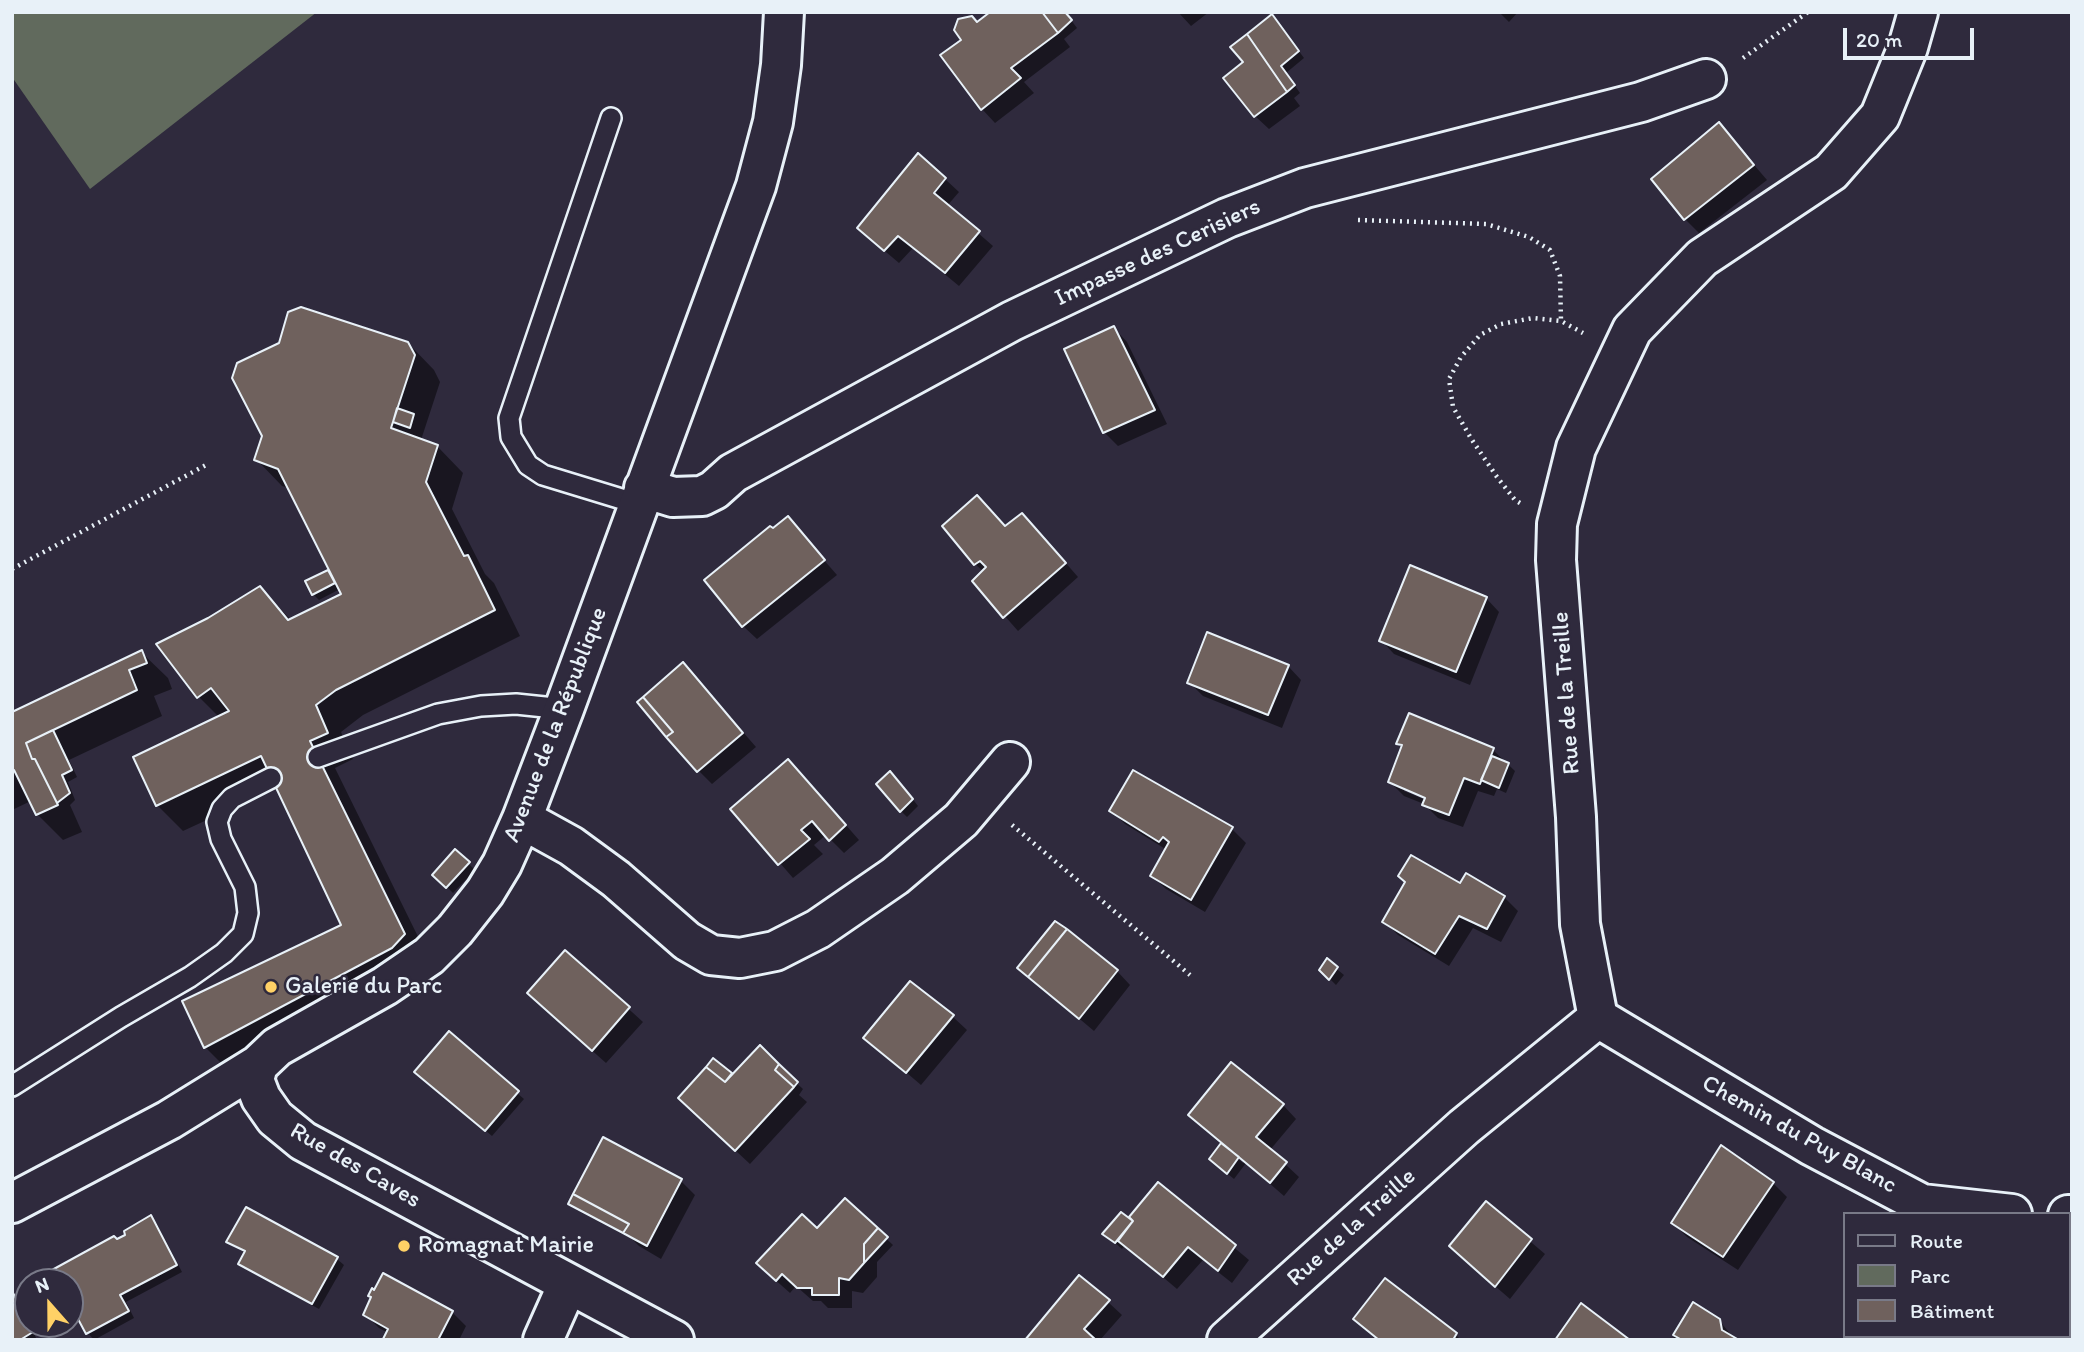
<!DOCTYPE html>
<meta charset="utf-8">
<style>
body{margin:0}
#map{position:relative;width:2084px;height:1352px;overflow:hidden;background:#2f2a3d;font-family:Itim,sans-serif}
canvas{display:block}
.frame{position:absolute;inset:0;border:14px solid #e8f1f8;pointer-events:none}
.legend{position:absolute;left:1843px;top:1212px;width:228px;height:126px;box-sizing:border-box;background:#2f2a3d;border:2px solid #797a88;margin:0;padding:9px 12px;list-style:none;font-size:21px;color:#e8f1f8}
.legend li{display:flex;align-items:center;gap:14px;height:35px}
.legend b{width:35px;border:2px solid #797a88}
.north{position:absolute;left:14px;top:1268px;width:70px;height:70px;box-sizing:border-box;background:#2f2a3d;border:2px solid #797a88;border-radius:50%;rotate:339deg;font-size:19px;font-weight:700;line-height:28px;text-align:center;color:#e8f1f8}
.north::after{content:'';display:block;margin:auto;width:24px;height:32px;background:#ffd166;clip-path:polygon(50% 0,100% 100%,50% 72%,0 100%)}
.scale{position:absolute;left:1843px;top:28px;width:131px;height:32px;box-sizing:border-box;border:4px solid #e8f1f8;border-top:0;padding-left:9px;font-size:21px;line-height:24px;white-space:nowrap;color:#e8f1f8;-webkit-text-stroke:5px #2f2a3d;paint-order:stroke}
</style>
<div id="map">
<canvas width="2084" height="1352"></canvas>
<div class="frame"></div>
<ul class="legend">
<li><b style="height:9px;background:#2f2a3d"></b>Route</li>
<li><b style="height:19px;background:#616a5d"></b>Parc</li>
<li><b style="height:19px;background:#6f615d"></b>Bâtiment</li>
</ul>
<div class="north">N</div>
<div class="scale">20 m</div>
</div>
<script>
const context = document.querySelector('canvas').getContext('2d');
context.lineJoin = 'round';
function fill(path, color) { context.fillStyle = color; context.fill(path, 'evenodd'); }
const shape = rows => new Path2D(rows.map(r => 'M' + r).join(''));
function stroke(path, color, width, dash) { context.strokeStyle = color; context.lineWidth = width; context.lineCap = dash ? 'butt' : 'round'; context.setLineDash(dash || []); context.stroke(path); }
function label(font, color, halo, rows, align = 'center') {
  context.font = font + ' Itim,sans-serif'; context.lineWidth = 5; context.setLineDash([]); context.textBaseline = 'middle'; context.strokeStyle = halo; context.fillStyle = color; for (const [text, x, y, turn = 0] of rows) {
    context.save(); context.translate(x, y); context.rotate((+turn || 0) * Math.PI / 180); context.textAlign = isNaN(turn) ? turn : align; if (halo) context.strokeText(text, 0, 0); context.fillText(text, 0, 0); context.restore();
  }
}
fill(shape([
 [12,12,317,12,90,189,12,77]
]), '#616a5d');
fill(shape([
 [1065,12,1077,28,1064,39,1070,47,1024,82,1034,93,995,123,982,109,963,41,978,24],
 [1178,12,1209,12,1191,26],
 [1499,12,1518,12,1509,22],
 [1278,23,1304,58,1286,73,1300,93,1294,98,1300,106,1269,129,1255,116,1245,63],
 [1719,124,1767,180,1699,233,1685,219],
 [945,179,959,192,947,206,993,246,959,286,913,248,899,263,873,241],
 [1114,328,1127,342,1167,424,1118,446,1104,432],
 [408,343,434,370,440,382,421,440,437,446,463,473,452,509,485,574,494,583,520,636,363,715,341,732,353,759,335,768,430,961,231,1073,205,1047,344,926,278,787,183,831,157,805,220,718,198,696,209,620,260,588,291,620,343,595,340,589,319,600,313,594,328,572,334,577,289,488,282,486,256,459],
 [788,519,837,575,757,639,743,626,773,531],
 [1006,527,1036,529,1078,577,1018,631,974,581,984,572,975,564],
 [1486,598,1499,612,1470,685,1394,654,1381,640],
 [141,652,168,678,172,689,154,696,162,716,69,760,77,777,68,782,75,800,70,805,82,832,63,840,37,814,31,801,12,810,12,714],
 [1288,666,1301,680,1282,728,1203,696,1189,682],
 [696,678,756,747,712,784,699,771],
 [1410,715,1493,750,1515,771,1506,793,1497,789,1494,796,1478,791,1463,827,1438,818,1424,804,1404,796,1390,782,1403,749,1398,743],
 [1404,787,1434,799,1433,803,1404,791],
 [1134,772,1232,829,1246,843,1205,912,1166,889,1152,876,1167,850,1125,824,1111,810],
 [802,775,859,840,844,853,826,835,814,845,823,854,793,878,733,809],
 [897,779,918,806,907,817,901,811],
 [455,851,475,870,453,893,434,874],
 [1460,885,1504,897,1518,911,1501,942,1473,928,1449,966,1398,935,1384,921],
 [566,952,643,1022,606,1063,543,1007],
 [1327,961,1344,975,1336,985,1321,970],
 [1117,971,1130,985,1094,1031,1037,983],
 [910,984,953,1017,967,1030,921,1085,866,1038],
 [449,1034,524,1099,492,1136,423,1078],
 [714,1061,732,1077,779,1067,803,1089,799,1095,807,1102,750,1164,694,1112],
 [1283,1105,1296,1119,1270,1150,1299,1177,1284,1196,1246,1163,1234,1179,1217,1165,1221,1145,1243,1163,1245,1160,1202,1124],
 [603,1139,681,1181,695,1195,661,1259,639,1246,632,1239,577,1210,570,1203],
 [1773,1183,1787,1197,1738,1270,1687,1237,1673,1223],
 [1158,1184,1249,1260,1232,1283,1203,1260,1177,1289,1125,1245,1122,1249,1105,1234,1121,1214,1136,1225],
 [845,1200,893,1245,877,1262,877,1277,863,1293,852,1291,852,1308,828,1308,821,1301,813,1301,796,1286,790,1293,772,1277],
 [1486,1204,1545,1254,1510,1299,1465,1260],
 [247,1209,337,1259,344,1265,319,1309,247,1270,240,1263,245,1253,228,1241],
 [151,1218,157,1224,182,1272,126,1302,134,1318,94,1340,88,1333,70,1300,70,1282,61,1282],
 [1385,1280,1456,1335,1461,1340,1378,1340,1355,1319],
 [12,1292,17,1296,37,1340,12,1340],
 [1108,1302,1122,1315,1100,1340,1028,1340],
 [1694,1305,1719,1320,1735,1340,1672,1340],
 [452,1312,466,1326,459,1340,386,1340,388,1333,379,1328,365,1314]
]), '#0007');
const building = shape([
 [990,12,1042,12,1058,33,1011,68,1021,78,981,110,940,55,961,40,954,30,958,19,972,16,977,22,990,12],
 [1042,12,1065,12,1072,20,1058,33,1042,12],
 [1272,14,1299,51,1281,66,1295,85,1287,92,1247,34,1272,14],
 [1247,34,1287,92,1254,117,1223,78,1243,62,1230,47,1247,34],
 [1719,122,1754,165,1684,220,1651,179,1719,122],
 [918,153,946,178,934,193,980,231,945,273,898,236,884,251,857,228,918,153],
 [301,307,408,342,415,355,391,428,438,445,426,482,464,556,468,555,495,610,336,690,316,705,328,733,310,741,405,934,392,948,204,1048,182,1001,341,925,261,756,156,806,133,757,229,711,211,688,197,698,156,644,208,618,260,586,288,620,341,594,278,469,254,460,262,436,232,378,237,363,279,343,288,312,301,307],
 [1114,326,1155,410,1103,433,1064,349,1114,326],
 [397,408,414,414,410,428,393,422,397,408],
 [977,495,1005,526,1022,513,1066,563,1003,618,972,581,986,567,980,561,974,565,942,526,977,495],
 [788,516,825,560,742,627,704,580,770,526,773,528,788,516],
 [1410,565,1487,597,1456,672,1379,641,1410,565],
 [328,570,335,583,312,595,305,581,328,570],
 [1207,632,1289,665,1268,715,1187,683,1207,632],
 [142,650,147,663,129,670,137,690,26,743,32,759,35,759,58,805,36,815,14,770,12,771,12,712,142,650],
 [683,662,743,733,697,772,666,737,673,732,643,697,683,662],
 [643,697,673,732,666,737,637,702,643,697],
 [1409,713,1494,748,1480,784,1464,778,1449,815,1422,805,1425,798,1388,782,1402,745,1396,744,1409,713],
 [53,730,72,770,62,775,70,793,57,803,35,759,32,759,26,743,53,730],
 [1492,756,1509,763,1499,788,1481,780,1492,756],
 [788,759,846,825,829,841,812,821,801,830,810,839,778,865,730,809,788,759],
 [1133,770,1233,827,1191,900,1150,876,1169,842,1163,837,1159,842,1109,811,1133,770],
 [890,771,913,799,900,812,876,784,890,771],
 [455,849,470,862,446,888,432,875,455,849],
 [1411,855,1460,883,1466,873,1505,896,1487,929,1459,916,1435,954,1382,922,1405,882,1398,876,1411,855],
 [1055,921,1067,929,1028,977,1017,968,1055,921],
 [1067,929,1118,970,1079,1019,1028,977,1067,929],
 [565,950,630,1007,592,1051,527,993,565,950],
 [1327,958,1338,967,1329,980,1319,970,1327,958],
 [910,981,954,1015,906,1073,863,1038,910,981],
 [449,1031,519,1091,485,1131,414,1072,449,1031],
 [760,1045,779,1064,775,1070,794,1087,735,1151,678,1098,706,1067,725,1082,760,1045],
 [713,1058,732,1073,725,1082,706,1067,713,1058],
 [1231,1062,1284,1104,1256,1137,1287,1162,1270,1183,1188,1115,1231,1062],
 [779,1064,798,1082,794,1087,775,1070,779,1064],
 [603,1137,682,1179,647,1246,623,1233,629,1224,573,1194,603,1137],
 [1221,1143,1239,1157,1227,1174,1209,1159,1221,1143],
 [1721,1145,1774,1182,1723,1257,1671,1223,1721,1145],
 [1158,1182,1236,1245,1218,1271,1188,1247,1163,1277,1118,1241,1133,1221,1129,1217,1158,1182],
 [573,1194,629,1224,623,1233,568,1204,573,1194],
 [845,1198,878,1228,864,1244,864,1263,849,1280,839,1278,839,1295,812,1295,812,1288,797,1288,782,1274,776,1281,756,1263,802,1214,817,1228,845,1198],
 [1486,1201,1532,1239,1495,1287,1449,1246,1486,1201],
 [246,1207,338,1257,312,1304,238,1264,245,1251,226,1242,246,1207],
 [1121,1212,1133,1221,1115,1243,1102,1234,1121,1212],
 [151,1215,177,1265,120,1295,129,1311,86,1334,70,1304,70,1282,59,1282,52,1270,114,1236,117,1239,125,1235,124,1231,151,1215],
 [878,1228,888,1237,864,1263,864,1244,878,1228],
 [383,1273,453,1311,438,1340,383,1339,388,1329,363,1315,371,1297,368,1296,372,1288,374,1290,383,1273],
 [1079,1275,1110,1300,1084,1329,1096,1340,1025,1340,1079,1275],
 [1385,1278,1457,1333,1453,1340,1379,1340,1353,1319,1385,1278],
 [12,1291,33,1332,20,1340,12,1340,12,1291],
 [1693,1302,1720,1319,1722,1330,1739,1340,1682,1340,1673,1335,1693,1302],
 [1581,1303,1630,1340,1555,1340,1581,1303]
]);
fill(building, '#6f615d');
stroke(building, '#e8f1f8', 2);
const service = shape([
 [611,118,509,418,511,437,528,465,543,475,638,504],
 [318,757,438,714,481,706,516,704,564,709],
 [12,1086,121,1017,190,977,224,953,243,934,248,913,245,887,221,839,217,822,222,809,232,798,271,778]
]);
const minor = shape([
 [644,488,673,497,702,496,714,490,733,473,1012,321,1227,218,1305,188,1641,102,1706,79],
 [522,819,571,846,616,879,687,941,711,955,740,958,775,951,818,929,895,876,961,820,1010,762],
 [1598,1018,1812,1146,1922,1204,2012,1214],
 [258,1065,254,1080,261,1098,275,1118,303,1141,674,1340],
 [12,1203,169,1120,258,1065,277,1047,385,986,429,956,455,930,485,892,502,864,522,819,564,709,756,186,773,122,781,65,784,12],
 [2068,1215,2072,1215],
 [2068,1328,2072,1321],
 [543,1340,568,1284],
 [1227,1340,1464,1127,1598,1018,1580,924,1576,817,1556,560,1557,524,1576,448,1632,330,1702,258,1831,172,1880,116,1908,47,1918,12]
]);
stroke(service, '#e8f1f8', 24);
stroke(minor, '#e8f1f8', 44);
stroke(shape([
 [1743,58,1808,12],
 [1358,220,1486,224,1529,237,1550,250,1560,276,1561,321],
 [1520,503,1515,500,1497,477,1472,440,1453,407,1449,379,1461,357,1480,335,1501,324,1533,318,1561,321,1583,333],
 [12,569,206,465],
 [1012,825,1190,975]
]), '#e8f1f8', 4.5, [2, 5]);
stroke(service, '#2f2a3d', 19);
stroke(minor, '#2f2a3d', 38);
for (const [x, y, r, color] of [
 [271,987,7,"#ffd166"],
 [404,1246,7,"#ffd166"]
]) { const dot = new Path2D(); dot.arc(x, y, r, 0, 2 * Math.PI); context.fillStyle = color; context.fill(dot); stroke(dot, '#2f2a3d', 2.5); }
label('24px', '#e8f1f8', '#2f2a3d', [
 ["Impasse des Cerisiers",1158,253,-25],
 ["Rue de la Treille",1567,693,-94],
 ["Avenue de la République",556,725,-69],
 ["Chemin du Puy Blanc",1799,1135,29],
 ["Rue des Caves",355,1166,30],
 ["Rue de la Treille",1352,1228,-42]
]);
label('24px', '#e8f1f8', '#2f2a3d', [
 ["Galerie du Parc",285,987],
 ["Romagnat Mairie",418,1246]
], 'left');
</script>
